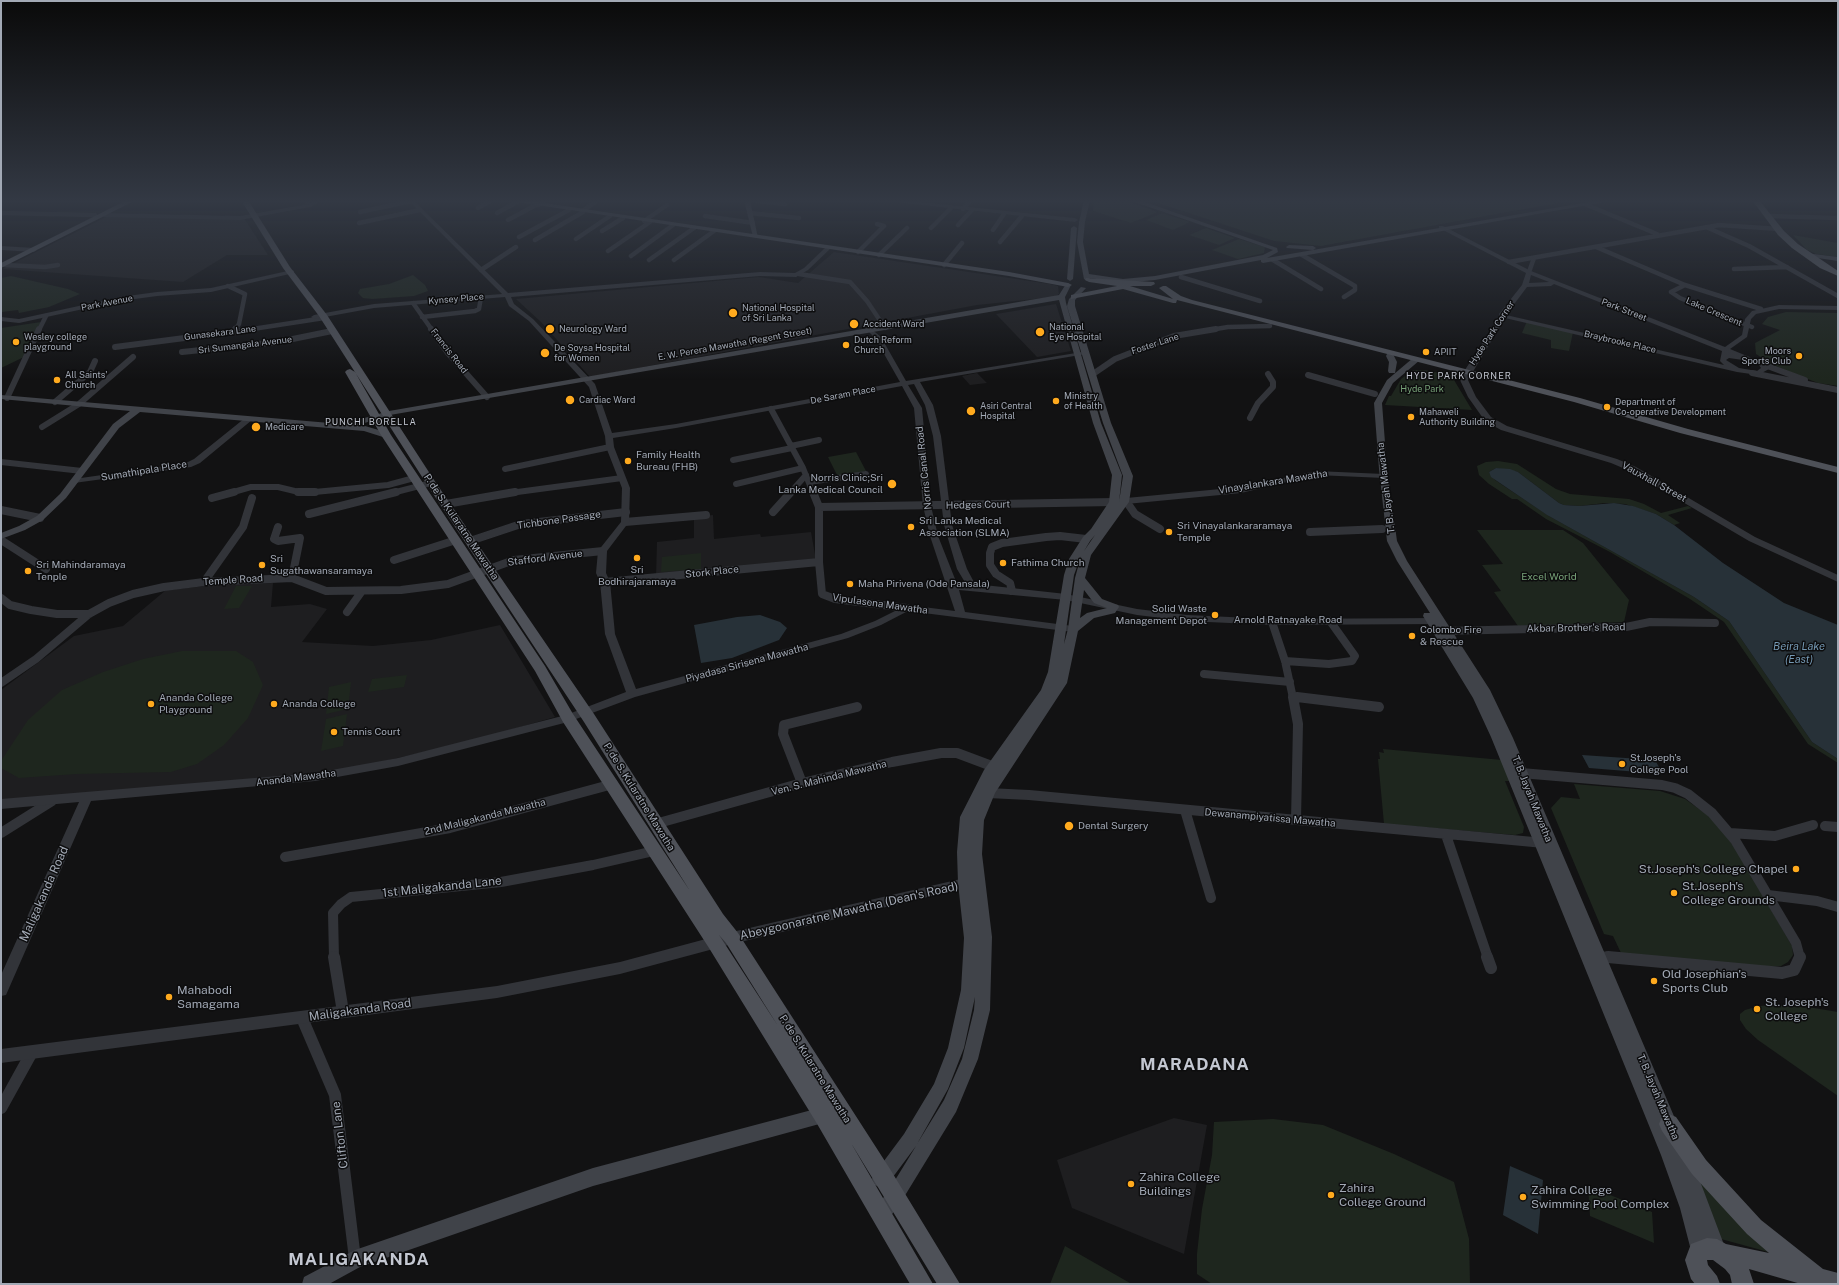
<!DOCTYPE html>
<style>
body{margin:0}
#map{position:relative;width:1839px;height:1285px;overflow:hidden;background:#121213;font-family:"Public Sans",sans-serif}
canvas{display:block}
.frame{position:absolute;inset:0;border:2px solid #a2a9b5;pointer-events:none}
</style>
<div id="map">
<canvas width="1839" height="1285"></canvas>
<div class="frame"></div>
</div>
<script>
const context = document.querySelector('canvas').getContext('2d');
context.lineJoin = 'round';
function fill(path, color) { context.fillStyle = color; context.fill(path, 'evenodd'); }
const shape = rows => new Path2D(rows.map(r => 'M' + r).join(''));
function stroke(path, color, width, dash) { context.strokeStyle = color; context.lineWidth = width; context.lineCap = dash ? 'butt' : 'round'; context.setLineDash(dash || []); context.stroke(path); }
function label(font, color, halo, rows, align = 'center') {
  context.font = font + ' "Public Sans",sans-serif'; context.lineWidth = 3; context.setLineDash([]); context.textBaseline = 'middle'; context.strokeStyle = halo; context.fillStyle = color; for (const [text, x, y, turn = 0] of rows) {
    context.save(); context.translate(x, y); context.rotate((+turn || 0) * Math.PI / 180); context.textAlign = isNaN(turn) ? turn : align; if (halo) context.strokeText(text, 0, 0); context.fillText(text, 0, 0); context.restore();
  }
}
fill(shape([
 [108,216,244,218,268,255,227,255,183,282,2,269],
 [834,252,1050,284,1058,286,1059,294,1054,297,977,305,590,377,541,322,516,299,759,277,798,283],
 [1056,304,1071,351,1037,357,996,314],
 [977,373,987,383,970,385,962,376],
 [713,515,714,539,760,534,761,537,811,532,816,560,656,577,657,542,694,538,694,517],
 [273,583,271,607,310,604,327,609,302,642,373,646,431,640,500,625,555,717,472,741,336,772,1,804,1,690,74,636,123,626,166,590,227,584],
 [1174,1118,1207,1125,1184,1254,1072,1208,1057,1160]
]), '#1e1e20');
fill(shape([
 [1094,200,1123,200,1158,212,1131,223,1093,211],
 [1149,200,1574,200,1321,246,1274,241],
 [1162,213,1190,222,1173,230,1146,220],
 [1206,228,1235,238,1219,245,1189,235],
 [1793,235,1838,243,1838,257,1816,254,1807,250],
 [1239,239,1265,247,1264,253,1238,259,1212,250],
 [413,275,425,285,428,291,414,296,372,299,363,298,358,293,360,289,389,284],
 [11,276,68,289,80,294,49,307,19,313,18,310,2,312,1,278],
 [1786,312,1838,313,1838,386,1818,383,1792,373,1772,364,1756,354,1755,343,1780,330,1762,324,1768,317],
 [1527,321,1573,332,1569,351,1551,348,1551,340,1522,333],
 [41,322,24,357,1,368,1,328],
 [1413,370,1424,370,1451,375,1472,410,1385,405,1389,396,1391,396,1401,379],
 [856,452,866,471,838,477,828,457],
 [1498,461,1517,464,1556,489,1570,494,1629,499,1644,504,1661,513,1688,506,1692,508,1668,515,1680,523,1674,525,1656,514,1625,504,1605,503,1579,506,1564,505,1559,503,1518,472,1496,468,1489,472,1495,480,1549,516,1694,597,1729,621,1812,742,1838,759,1838,763,1808,744,1724,622,1690,599,1610,552,1546,519,1517,499,1512,499,1489,484,1479,475,1477,466,1486,462],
 [1477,530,1563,530,1583,543,1629,600,1624,622,1518,626,1494,592,1501,591,1482,565,1503,564],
 [701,553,701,569,661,572,662,557],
 [236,586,252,586,239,608,224,609],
 [182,651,236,651,253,662,263,685,248,718,224,745,197,764,171,772,77,774,19,778,1,768,1,761,28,720,62,690,103,672,143,659],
 [407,675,404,687,368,692,372,679],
 [351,682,348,709,326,714,329,687],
 [347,714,343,746,321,751,326,719],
 [1383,749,1502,760,1511,781,1505,781,1524,827,1523,833,1515,835,1384,824,1378,759,1380,759,1379,752,1384,753],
 [1574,784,1660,791,1685,799,1706,814,1720,827,1738,852,1792,946,1793,955,1788,962,1781,966,1766,967,1622,955,1613,936,1604,934,1551,808,1561,797,1580,799],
 [1773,1005,1814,1008,1838,1012,1838,1096,1758,1040,1746,1029,1740,1020,1740,1014,1745,1010,1759,1006],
 [1273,1119,1323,1125,1394,1154,1454,1182,1469,1239,1470,1284,1212,1284,1197,1274,1197,1254,1202,1209,1212,1155,1214,1122],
 [1698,1179,1783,1256,1721,1239],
 [1588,1186,1652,1212,1654,1243,1590,1216],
 [1065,1246,1130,1283,1130,1284,1050,1284]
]), '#1e261e');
fill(shape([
 [1496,468,1510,469,1518,472,1559,503,1564,505,1579,506,1614,503,1633,506,1656,514,1674,525,1723,563,1784,603,1838,625,1838,759,1812,742,1729,621,1694,597,1547,515,1491,477,1489,472],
 [760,615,780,622,787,628,779,640,732,658,701,663,694,625,737,617],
 [1582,755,1655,760,1663,774,1589,768],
 [1510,1166,1543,1180,1538,1234,1503,1215]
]), '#273138');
stroke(shape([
 [305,200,310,205],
 [750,200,785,204],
 [538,205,546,200],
 [1587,205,1657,234],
 [478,208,492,200],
 [963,209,971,200],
 [360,212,411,201],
 [581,212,598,200],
 [1,213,95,215],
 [497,213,517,202],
 [750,213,799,218],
 [705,216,753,223],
 [1768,216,1838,218],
 [508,220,536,205],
 [644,221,667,205],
 [359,223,420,210],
 [958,225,972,210],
 [1706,227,1749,246,1838,296],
 [931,228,951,208],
 [993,230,1004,214],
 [602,231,623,218],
 [519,237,569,210],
 [576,239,610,216],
 [535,240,583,212],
 [1000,242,1022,216],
 [1596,247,1685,285,1761,309],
 [608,251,650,222],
 [858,252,884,226,877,224],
 [879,255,907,228],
 [1302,255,1355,286,1355,290,1344,297],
 [631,256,673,225],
 [649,260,694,228],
 [674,260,714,231],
 [1273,260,1321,289],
 [1509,262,1719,225,1779,229],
 [4,265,45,267,58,265],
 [944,265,962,243],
 [1734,269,1787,267],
 [481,270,516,247],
 [1529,272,1534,258],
 [799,274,850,282,867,301,885,328],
 [1181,277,1260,301],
 [1685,285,1671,292,1680,298,1752,327],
 [228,286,245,294,239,324,235,330],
 [413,303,432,330],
 [422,317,475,311,479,309,481,297],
 [39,330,46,316],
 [246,330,324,318],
 [1210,330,1228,327,1270,326]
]), '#323439', 4.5);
stroke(shape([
 [431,329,448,353,487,397],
 [234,331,235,329],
 [115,347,254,329],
 [182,352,278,342,332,331],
 [1762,364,1805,380],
 [1752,373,1838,390],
 [1093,374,1115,359,1174,336,1216,329],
 [1308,375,1375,394],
 [7,398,39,329],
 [55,402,90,372,95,361],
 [771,409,803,468,813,493],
 [1250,418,1258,403,1273,387,1273,382,1268,374],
 [42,427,79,404,133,357],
 [791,446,819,440],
 [733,460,792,448],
 [1,462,82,471],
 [505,469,610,447],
 [809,482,866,474],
 [736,484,803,468],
 [230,493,251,487,278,487,303,493],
 [304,493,388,485,414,478],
 [392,493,431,483],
 [510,493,622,478],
 [790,493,806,475]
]), '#323439', 6);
stroke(shape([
 [298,492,315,492],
 [813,492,819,507,819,562,822,594,835,599,907,608],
 [212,498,234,492],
 [1126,501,1135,514,1160,529],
 [446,504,515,492],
 [819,507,1114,502],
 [1,510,40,518],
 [773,512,791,492],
 [309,514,396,492],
 [625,522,706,515],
 [278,527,274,539,278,541,300,538,292,578],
 [1310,532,1382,529],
 [1,540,46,569],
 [470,541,521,524,626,512],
 [394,560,456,540],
 [204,582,243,527,252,498],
 [605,582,819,562],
 [1012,591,1010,583,996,574,990,565,990,553,992,547,1002,543,1046,537,1060,536,1086,539],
 [1,598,10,605,31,610,57,614,89,614],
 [347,612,362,591],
 [1272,622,1285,661,1293,698],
 [1442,631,1626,627,1650,622,1715,623],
 [1285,661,1329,664,1352,661,1355,656,1330,621],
 [1204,674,1290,682],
 [1,683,36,659,89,614,109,603,133,594,164,587,204,582,292,578,326,591,401,590,448,584,514,560,603,551],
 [1293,697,1306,698]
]), '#323439', 8);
stroke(shape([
 [1293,697,1298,724,1296,820],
 [1297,697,1379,707],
 [1521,773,1662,785,1675,788,1688,794,1712,813,1735,840,1796,943,1800,958],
 [802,783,783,734,784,725,857,707],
 [988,793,1029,795,1544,843],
 [1185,810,1211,898],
 [655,824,802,783,892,762,941,753,957,753,997,768],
 [1825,826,1838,827],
 [1,833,52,801],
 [1730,833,1775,836,1813,825],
 [1446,835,1488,958],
 [285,857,450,828,613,784],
 [1768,895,1817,901,1838,907],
 [1598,956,1619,958],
 [334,958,333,913,341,904,351,897,501,882,593,865,654,851]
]), '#323439', 10);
stroke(shape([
 [334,957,343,1012],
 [1487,957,1491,968],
 [1608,957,1782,973,1794,970,1800,957],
 [302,1018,335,1095,355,1259],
 [1,1108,32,1052]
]), '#323439', 12);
fill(shape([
 [316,200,323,200,310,207,240,220,104,217,101,215,104,213,240,216,309,204,316,200],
 [408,200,413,200,508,293,760,272,795,273,804,268,826,247,830,247,830,249,808,270,796,277,760,276,511,297,514,304,533,319,595,384,612,433,676,424,900,382,875,338,867,330,870,328,881,337,906,381,1088,351,1088,353,1086,354,920,382,933,405,941,436,952,525,967,569,975,584,1066,594,1137,609,1187,615,1272,619,1438,618,1443,621,1438,624,1272,625,1187,621,1137,615,1066,600,959,590,965,612,1073,626,1078,629,1073,632,908,611,881,625,848,638,635,697,568,722,398,766,315,781,91,801,6,995,1,996,1,975,79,802,1,809,1,799,315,773,398,758,566,715,626,692,605,634,600,582,596,573,598,551,621,522,622,488,606,447,605,436,589,387,529,321,509,306,505,297,374,308,314,319,311,317,314,315,374,304,502,294,408,200],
 [914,384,925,405,933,436,944,525,957,569,966,584,957,584,938,536,931,506,922,408,908,385,914,384],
 [902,386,914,408,923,506,930,536,955,611,907,605,875,621,841,634,636,689,615,634,610,582,606,573,607,551,629,522,630,488,614,447,613,438,676,428,902,386],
 [878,200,900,200,1075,218,1078,220,1075,222,878,200],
 [1439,226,1443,226,1531,271,1725,347,1742,335,1745,319,1752,311,1779,305,1838,306,1838,310,1779,309,1756,314,1751,319,1747,337,1730,349,1764,363,1769,369,1758,375,1737,372,1505,318,1468,380,1476,397,1491,417,1507,426,1617,459,1636,467,1755,537,1838,575,1838,582,1749,541,1630,471,1611,463,1501,430,1485,421,1468,397,1460,380,1461,376,1500,316,1499,314,1522,285,1526,273,1439,228,1439,226],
 [1531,275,1549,282,1529,283,1531,275],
 [1554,284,1722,351,1720,361,1724,365,1506,315,1527,287,1551,286,1554,284],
 [1729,358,1750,361,1759,365,1761,368,1757,371,1739,368,1726,360,1729,358],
 [1,246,34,248,37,250,34,252,1,250,1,246],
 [292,270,294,271,294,273,211,292,157,296,120,301,19,323,1,321,1,317,19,319,120,297,157,292,211,288,292,270],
 [245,418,248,418,252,420,200,463,191,467,74,483,70,481,74,479,186,463,194,459,245,418],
 [1316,471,1384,474,1388,476,1384,478,1316,475,1241,493,1116,505,1112,502,1116,499,1241,487,1316,471],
 [965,878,969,879,971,883,969,887,965,888,732,944,620,974,497,998,1,1063,1,1049,497,986,620,962,732,932,965,878]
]), '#323439');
fill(shape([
 [744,200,750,200,758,238,753,237,744,200],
 [1084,200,1090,200,1085,222,1083,242,1089,274,1123,279,1155,276,1263,255,1273,250,1129,200,1139,200,1277,248,1278,252,1267,258,1600,200,1616,200,1263,263,1261,262,1261,260,1155,280,1123,283,1090,278,1087,281,1084,279,1077,242,1079,222,1084,200],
 [1074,226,1077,228,1073,279,1070,281,1067,279,1071,228,1074,226],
 [1289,245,1313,246,1316,248,1313,250,1287,248,1286,247,1289,245],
 [1806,253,1838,257,1838,261,1804,256,1803,255,1806,253],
 [1068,283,1071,285,1065,297,1066,303,1101,423,1122,475,1119,502,1109,517,1119,502,1123,476,1103,423,1067,306,1069,299,1081,287,1086,288,1075,300,1075,306,1111,423,1133,476,1129,502,1091,555,1085,578,1102,599,1118,605,1119,607,1115,613,1094,618,1078,631,1067,683,995,793,984,820,982,854,992,937,990,1010,978,1059,956,1112,901,1202,887,1221,881,1224,875,1221,872,1215,875,1209,889,1190,916,1146,887,1185,881,1188,875,1185,872,1179,875,1173,904,1134,934,1084,948,1048,961,990,964,938,958,883,957,852,960,817,984,770,1041,690,1048,672,1064,575,1069,559,1083,537,1091,529,1109,502,1112,475,1093,423,1059,300,390,415,355,426,365,426,389,433,390,435,386,438,364,431,140,412,119,428,66,498,43,520,25,530,1,539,1,533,19,526,37,516,60,494,113,424,130,411,1,399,1,395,330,423,354,421,389,411,1059,295,1066,284,1068,283],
 [1095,535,1084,551,1090,541,1095,535],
 [1081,556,1075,578,1068,629,1064,644,1074,575,1081,556],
 [1084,590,1094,603,1107,608,1087,613,1080,618,1084,590],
 [975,997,974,1010,962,1059,944,1100,917,1144,948,1089,964,1048,975,997],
 [1387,354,1393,354,1397,362,1395,373,1389,373,1388,371,1389,362,1386,356,1387,354],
 [1413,358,1419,358,1420,360,1393,383,1382,403,1387,469,1397,541,1407,561,1490,690,1513,738,1679,1128,1677,1134,1671,1136,1675,1146,1681,1144,1687,1146,1689,1152,1726,1250,1723,1256,1717,1259,1711,1256,1707,1248,1708,1252,1705,1258,1699,1261,1693,1258,1680,1208,1661,1155,1491,737,1473,698,1423,616,1424,613,1430,613,1397,561,1387,541,1379,469,1374,403,1387,380,1413,358],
 [823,1107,829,1109,831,1115,829,1121,823,1123,593,1186,360,1267,329,1284,302,1284,304,1277,355,1250,593,1168,823,1107]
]), '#404349');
fill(shape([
 [241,200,248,200,290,267,327,315,436,483,594,714,723,914,738,933,890,1169,960,1284,937,1284,851,1143,933,1284,910,1284,816,1122,709,948,563,722,535,671,381,435,345,372,347,370,350,369,355,372,391,435,545,666,573,714,690,891,584,722,426,483,319,316,283,268,241,200],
 [719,935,726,943,778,1026,721,938,719,935],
 [504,200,524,200,1009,272,1068,283,1072,285,1068,287,1009,276,504,200],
 [1086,278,1154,282,1155,284,1151,286,1130,286,1173,299,1159,288,1163,286,1166,286,1181,296,1192,300,1580,398,1688,429,1838,467,1838,473,1680,433,1574,402,1177,300,1176,303,1173,303,1123,289,1071,299,1071,295,1117,286,1089,282,1085,280,1086,278],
 [1669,1114,1676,1117,1706,1160,1761,1220,1823,1269,1838,1273,1838,1284,1801,1284,1749,1269,1754,1284,1732,1284,1730,1275,1725,1269,1713,1260,1707,1260,1708,1265,1717,1276,1720,1284,1695,1284,1691,1279,1685,1260,1691,1244,1707,1238,1717,1239,1726,1244,1769,1253,1747,1234,1692,1174,1662,1131,1659,1124,1662,1117,1669,1114]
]), '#4e5158');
fill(shape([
 [127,200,136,200,1,268,1,263,127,200],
 [1752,200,1759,200,1784,231,1798,244,1838,271,1838,276,1820,268,1792,248,1778,235,1752,200]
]), '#565a61');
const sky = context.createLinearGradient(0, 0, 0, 380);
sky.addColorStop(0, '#0a0a0a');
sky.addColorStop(0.53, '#333944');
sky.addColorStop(1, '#33394400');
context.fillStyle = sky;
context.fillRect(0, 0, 1839, 380);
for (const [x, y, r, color] of [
 [733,313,5,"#ffaa1e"],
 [854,324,5,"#ffaa1e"],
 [550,329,5,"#ffaa1e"],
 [1040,332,5,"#ffaa1e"],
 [16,342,4,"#ffaa1e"],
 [846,345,4,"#ffaa1e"],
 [1426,352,4,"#ffaa1e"],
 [545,353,5,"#ffaa1e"],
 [1799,356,4,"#ffaa1e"],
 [57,380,4,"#ffaa1e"],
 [570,400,5,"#ffaa1e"],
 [1056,401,4,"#ffaa1e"],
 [1607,407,4,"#ffaa1e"],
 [971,411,5,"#ffaa1e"],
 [1411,417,4,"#ffaa1e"],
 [256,427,5,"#ffaa1e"],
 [628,461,4,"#ffaa1e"],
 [892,484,5,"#ffaa1e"],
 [911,527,4,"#ffaa1e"],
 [1169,532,4,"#ffaa1e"],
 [637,558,4,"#ffaa1e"],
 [1003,563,4,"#ffaa1e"],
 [262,565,4,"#ffaa1e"],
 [28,571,4,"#ffaa1e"],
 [850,584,4,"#ffaa1e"],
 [1215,615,4,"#ffaa1e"],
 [1412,636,4,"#ffaa1e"],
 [151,704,4,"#ffaa1e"],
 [274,704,4,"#ffaa1e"],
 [334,732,4,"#ffaa1e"],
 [1622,764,4,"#ffaa1e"],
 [1069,826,5,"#ffaa1e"],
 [1796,869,4,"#ffaa1e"],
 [1674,893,4,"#ffaa1e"],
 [1654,981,4,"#ffaa1e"],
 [169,997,4,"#ffaa1e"],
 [1757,1009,4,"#ffaa1e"],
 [1131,1184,4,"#ffaa1e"],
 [1331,1195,4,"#ffaa1e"],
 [1523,1197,4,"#ffaa1e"]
]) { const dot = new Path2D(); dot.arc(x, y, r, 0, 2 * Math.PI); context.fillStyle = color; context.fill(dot); stroke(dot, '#0d0d0e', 1.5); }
label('9px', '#a2a9b5', '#0d0d0e', [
 ["Kynsey Place",456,299,-5],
 ["Park Avenue",107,303,-11],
 ["Park Street",1624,310,21],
 ["Lake Crescent",1714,312,23],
 ["Gunasekara Lane",220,333,-7],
 ["Hyde Park Corner",1492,333,-57],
 ["Braybrooke Place",1620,342,13],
 ["E. W. Perera Mawatha (Regent Street)",735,344,-10],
 ["Foster Lane",1155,344,-18],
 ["Sri Sumangala Avenue",245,345,-7],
 ["Francis Road",449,351,52],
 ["De Saram Place",843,395,-11]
]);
label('9px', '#a2a9b5', '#0d0d0e', [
 ["National Hospital",742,308],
 ["of Sri Lanka",742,318],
 ["Accident Ward",863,324],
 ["National",1049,327],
 ["Eye Hospital",1049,337],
 ["Neurology Ward",559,329],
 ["Wesley college",24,337],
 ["playground",24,347],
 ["Dutch Reform",854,340],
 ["Church",854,350],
 ["De Soysa Hospital",554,348],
 ["for Women",554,358],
 ["Moors",1791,351,"right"],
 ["Sports Club",1791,361,"right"],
 ["APIIT",1434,352],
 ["All Saints'",65,375],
 ["Church",65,385],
 ["Ministry",1064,396],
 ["of Health",1064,406],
 ["Cardiac Ward",579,400],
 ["Department of",1615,402],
 ["Co-operative Development",1615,412],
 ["Asiri Central",980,406],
 ["Hospital",980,416],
 ["Mahaweli",1419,412],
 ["Authority Building",1419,422],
 ["Medicare",265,427]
], 'left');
context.letterSpacing = '1px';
label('9px', '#c3c7d1', '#0d0d0e', [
 ["HYDE PARK CORNER",1459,376],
 ["PUNCHI BORELLA",371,422]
]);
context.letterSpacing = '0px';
label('9px', '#77a278', '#0d0d0e', [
 ["Hyde Park",1422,389]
]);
label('10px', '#a2a9b5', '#0d0d0e', [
 ["Family Health",636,455],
 ["Bureau (FHB)",636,467],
 ["Norris Clinic;Sri",883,478,"right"],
 ["Lanka Medical Council",883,490,"right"],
 ["Sri Lanka Medical",919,521],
 ["Association (SLMA)",919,533],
 ["Sri Vinayalankararamaya",1177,526],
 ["Temple",1177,538],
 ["Sri",270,559],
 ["Sugathawansaramaya",270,571],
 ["Fathima Church",1011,563],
 ["Sri Mahindaramaya",36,565],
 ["Tenple",36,577],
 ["Sri",637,570,"center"],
 ["Bodhirajaramaya",637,582,"center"],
 ["Maha Pirivena (Ode Pansala)",858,584],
 ["Solid Waste",1207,609,"right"],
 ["Management Depot",1207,621,"right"],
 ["Colombo Fire",1420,630],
 ["& Rescue",1420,642],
 ["Ananda College",159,698],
 ["Playground",159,710],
 ["Ananda College",282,704],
 ["Tennis Court",342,732],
 ["St.Joseph's",1630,758],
 ["College Pool",1630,770],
 ["Dental Surgery",1078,826]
], 'left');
label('10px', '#a2a9b5', '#0d0d0e', [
 ["Norris Canal Road",924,468,-96],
 ["Sumathipala Place",144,471,-9],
 ["Vinayalankara Mawatha",1273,482,-9],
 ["Vauxhall Street",1654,482,29],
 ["T. B. Jayah Mawatha",1386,488,-97],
 ["Hedges Court",978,505,-1],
 ["Tichbone Passage",559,520,-8],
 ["P. de S. Kularatne Mawatha",461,527,56],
 ["Stafford Avenue",545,558,-7],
 ["Stork Place",712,572,-6],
 ["Temple Road",233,580,-4],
 ["Vipulasena Mawatha",880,604,8],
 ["Arnold Ratnayake Road",1288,620],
 ["Akbar Brother's Road",1576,628,-1],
 ["Piyadasa Sirisena Mawatha",747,663,-15],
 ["Ananda Mawatha",296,778,-7],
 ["Ven. S. Mahinda Mawatha",829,778,-14],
 ["P. de S. Kularatne Mawatha",639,797,58],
 ["T. B. Jayah Mawatha",1532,799,68],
 ["2nd Maligakanda Mawatha",485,817,-14],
 ["Dewanampiyatissa Mawatha",1270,818,5],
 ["P. de S. Kularatne Mawatha",815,1069,58],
 ["T. B. Jayah Mawatha",1658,1097,67]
]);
label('10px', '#77a278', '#0d0d0e', [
 ["Excel World",1549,577]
]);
label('italic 11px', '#7599b4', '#0d0d0e', [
 ["Beira Lake",1799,647],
 ["(East)",1799,660]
]);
label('12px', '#a2a9b5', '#0d0d0e', [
 ["St.Joseph's College Chapel",1788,869,"right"],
 ["St.Joseph's",1682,886],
 ["College Grounds",1682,900],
 ["Old Josephian's",1662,974],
 ["Sports Club",1662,988],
 ["Mahabodi",177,990],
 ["Samagama",177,1004],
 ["St. Joseph's",1765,1002],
 ["College",1765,1016],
 ["Zahira College",1139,1177],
 ["Buildings",1139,1191],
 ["Zahira",1339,1188],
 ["College Ground",1339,1202],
 ["Zahira College",1531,1190],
 ["Swimming Pool Complex",1531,1204]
], 'left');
label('12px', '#a2a9b5', '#0d0d0e', [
 ["1st Maligakanda Lane",442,887,-6],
 ["Maligakanda Road",44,894,-66],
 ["Abeygoonaratne Mawatha (Dean's Road)",849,911,-13],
 ["Maligakanda Road",360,1010,-8],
 ["Clifton Lane",340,1135,-97]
]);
context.letterSpacing = '1px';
label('bold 17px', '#c3c7d1', '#0d0d0e', [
 ["MARADANA",1195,1065],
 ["MALIGAKANDA",359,1260]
]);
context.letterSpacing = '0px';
</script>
